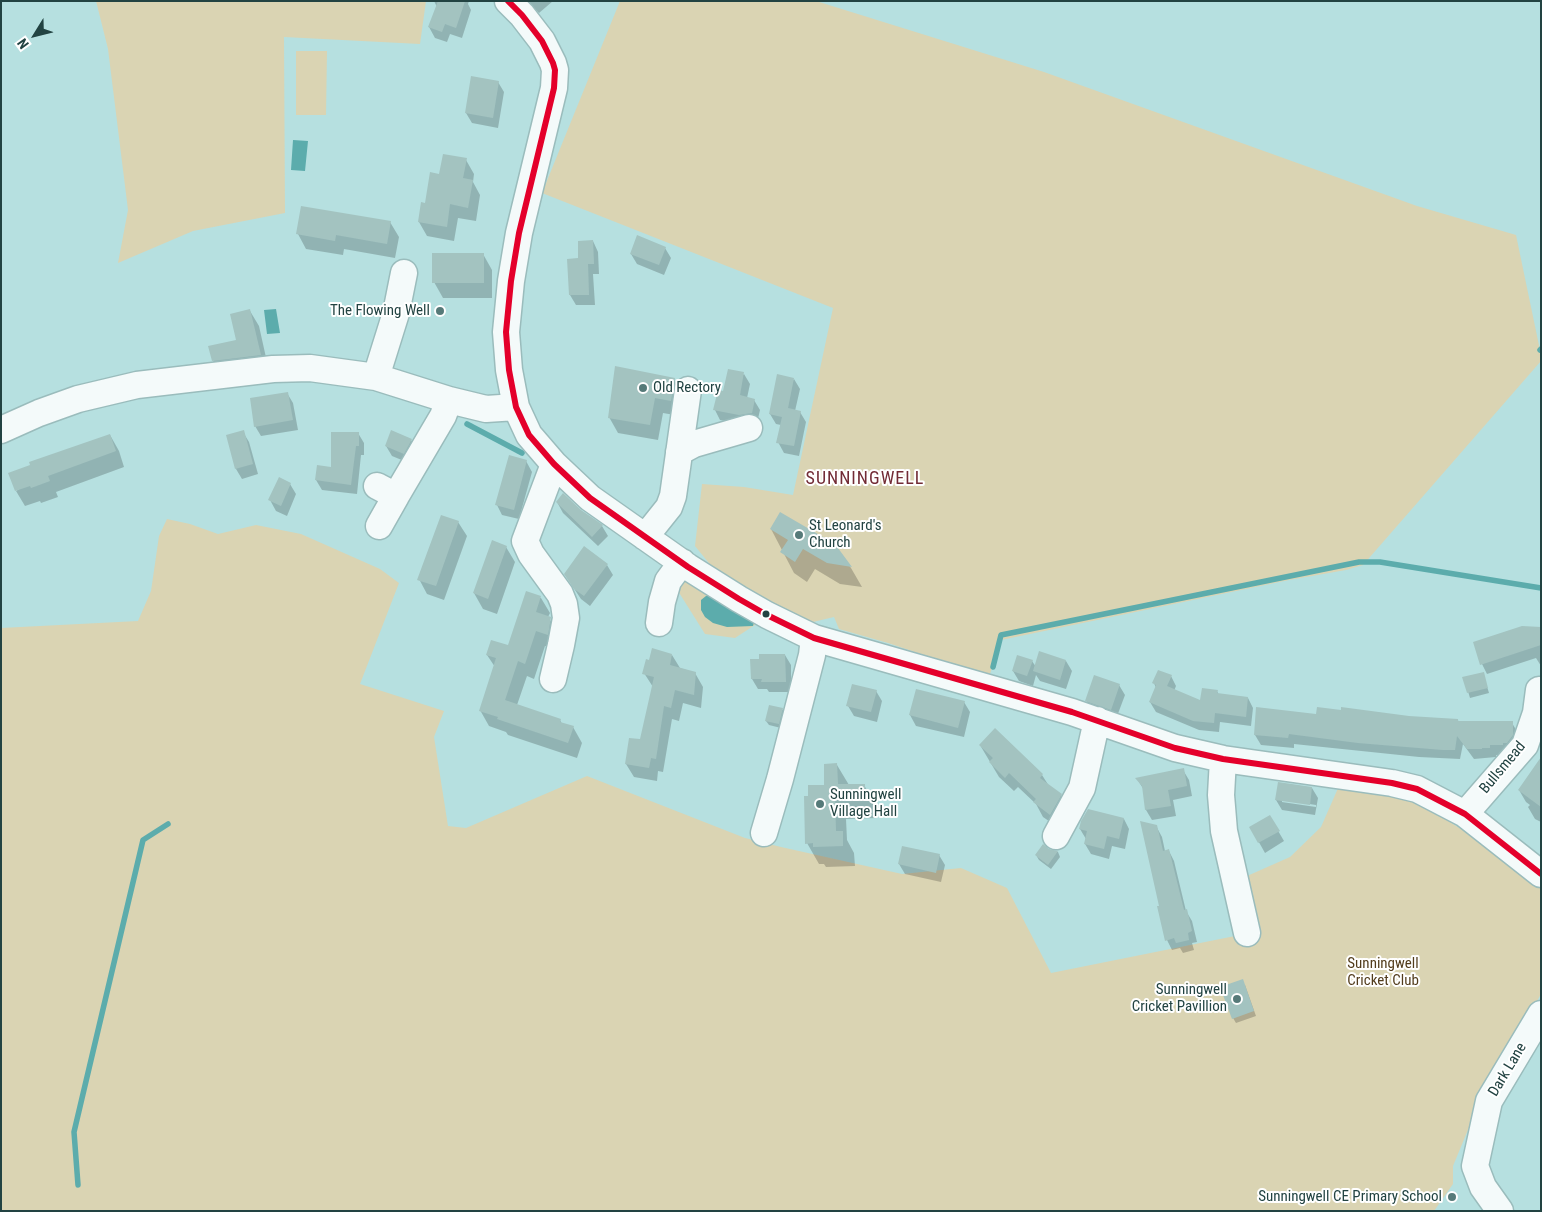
<!DOCTYPE html>
<style>
body{margin:0}
#map{position:relative;width:1542px;height:1212px;overflow:hidden;background:#b6e0e0;font-family:"Roboto Condensed",sans-serif}
canvas{display:block}
.frame{position:absolute;inset:0;border:2px solid #224342;pointer-events:none}
.north{position:absolute;left:10px;top:10px;width:50px;height:50px;-webkit-text-stroke:4px #fff;paint-order:stroke;rotate:234deg;font-size:14px;font-weight:700;line-height:20px;text-align:center;color:#224342}
.north::after{content:'';display:block;margin:auto;width:18px;height:22px;background:#224342;clip-path:polygon(50% 0,100% 100%,50% 72%,0 100%)}
</style>
<div id="map">
<canvas width="1542" height="1212"></canvas>
<div class="frame"></div>
<div class="north">N</div>
</div>
<script>
const context = document.querySelector('canvas').getContext('2d');
context.lineJoin = 'round';
function fill(path, color) { context.fillStyle = color; context.fill(path, 'evenodd'); }
const shape = rows => new Path2D(rows.map(r => 'M' + r).join(''));
function stroke(path, color, width, dash) { context.strokeStyle = color; context.lineWidth = width; context.lineCap = dash ? 'butt' : 'round'; context.setLineDash(dash || []); context.stroke(path); }
function label(font, color, halo, rows, align = 'center') {
  context.font = font + ' "Roboto Condensed",sans-serif'; context.lineWidth = 4; context.setLineDash([]); context.textBaseline = 'middle'; context.strokeStyle = halo; context.fillStyle = color; for (const [text, x, y, turn = 0] of rows) {
    context.save(); context.translate(x, y); context.rotate((+turn || 0) * Math.PI / 180); context.textAlign = isNaN(turn) ? turn : align; if (halo) context.strokeText(text, 0, 0); context.fillText(text, 0, 0); context.restore();
  }
}
fill(shape([
 [96,1,426,1,420,44,284,37,285,213,193,231,118,263,128,210,108,49],
 [620,1,816,1,1044,72,1417,206,1516,235,1541,355,1541,361,1363,565,1346,570,1289,580,1001,640,989,677,888,643,839,629,834,617,813,622,788,615,717,573,695,546,702,484,744,487,793,495,833,308,542,193],
 [296,51,327,51,326,115,296,115],
 [167,519,190,524,218,534,256,525,301,534,380,569,399,583,360,684,444,711,434,737,448,826,466,828,587,776,745,838,781,847,902,874,961,868,1007,888,1051,973,1240,935,1229,884,1290,857,1321,827,1339,786,1413,799,1477,839,1541,888,1541,994,1477,1108,1453,1166,1453,1184,1434,1211,1,1211,1,628,138,621,151,591,159,536],
 [689,575,761,621,735,638,705,634,678,591]
]), '#dad4b3');
fill(shape([
 [293,140,308,141,305,171,291,170],
 [276,309,280,333,267,334,264,310],
 [706,596,713,596,755,619,753,626,727,627,713,623,705,617,701,610,701,600]
]), '#5cacac');
fill(shape([
 [434,1,469,1,468,4,471,10,462,38,450,34,447,42,435,38,429,27,437,7],
 [526,1,553,1,539,13],
 [498,82,504,92,498,128,472,123,466,113],
 [466,160,474,174,473,182,480,195,476,221,458,218,454,241,427,236,419,222,440,175],
 [390,222,399,237,395,258,344,249,343,255,306,249,298,234],
 [593,241,598,252,599,274,593,274,595,305,576,305,570,295,569,260,580,260],
 [665,248,671,258,664,275,637,264,631,254],
 [483,254,492,270,492,298,443,298,434,282],
 [250,311,259,326,269,371,222,376,213,361,238,341],
 [744,374,750,384,747,398,754,400,760,410,757,423,745,425,720,420,715,410,724,393],
 [674,379,683,395,680,416,663,413,658,440,618,433,609,417],
 [794,379,800,389,795,411,800,412,806,422,799,456,784,453,778,442,781,425,776,424,770,414],
 [287,393,293,403,298,430,261,436,255,426],
 [243,432,249,442,258,474,242,479,236,469],
 [358,433,364,443,364,455,361,455,357,494,322,490,316,480,318,467,332,468],
 [110,435,119,451,124,467,56,492,58,497,41,503,40,501,25,506,16,491],
 [411,440,417,450,409,463,392,456,386,446],
 [526,461,532,472,519,519,502,515,497,505],
 [290,484,296,494,287,516,276,511,270,500],
 [557,502,580,511,602,526,608,536,598,546,563,513],
 [458,522,467,536,444,600,427,594,419,579],
 [771,529,834,545,851,568,862,587,840,584,815,569,807,582,794,573],
 [506,547,515,562,497,614,483,609,474,593],
 [607,565,613,575,590,606,581,599,571,584],
 [527,593,541,598,550,613,548,617,559,634,556,649,545,646,534,679,527,676,517,705,560,720,562,724,573,727,582,743,577,758,508,735,506,732,489,726,480,710,495,667,487,655,509,647],
 [1541,628,1541,666,1536,658,1487,674,1482,664],
 [672,655,680,668,695,673,703,687,701,708,683,703,679,721,672,719,663,772,658,771,657,781,634,777,626,764,641,741,653,687,644,673],
 [785,655,791,665,791,692,769,692,767,689,758,689,752,679,752,660,760,660],
 [1032,661,1036,667,1066,661,1072,671,1066,689,1040,681,1036,675,1033,686,1019,681,1013,671],
 [1483,673,1489,693,1470,698,1464,678],
 [1171,676,1176,686,1174,691,1201,702,1217,691,1219,695,1248,698,1253,708,1251,726,1220,722,1219,732,1199,730,1156,712,1150,702,1156,688,1154,683],
 [1119,685,1125,695,1116,719,1092,711,1086,700],
 [876,691,882,701,877,722,854,716,848,706],
 [964,702,970,712,964,737,916,726,910,715],
 [782,709,785,714,781,728,769,725,766,721],
 [1317,715,1409,717,1458,720,1459,723,1512,723,1518,733,1508,755,1496,755,1496,757,1474,759,1463,744,1460,759,1419,757,1294,744,1294,748,1261,745,1255,735],
 [980,745,1042,775,1049,786,1061,795,1069,809,1059,828,1043,817,1036,804,1018,787,1014,791,999,777],
 [1541,760,1541,822,1535,819,1528,807,1530,805,1526,802,1519,790],
 [837,765,849,785,864,785,876,806,877,818,846,819,847,840,854,853,855,866,826,867,824,864,819,864,807,843,826,786],
 [1183,770,1189,780,1192,796,1173,800,1176,816,1152,820,1146,810,1144,790,1137,779],
 [1312,788,1318,798,1315,815,1282,810,1276,800],
 [1282,800,1316,805,1316,807,1282,802],
 [1270,817,1284,841,1265,853,1251,828],
 [1124,819,1129,829,1125,849,1112,846,1109,859,1091,854,1085,844,1086,839,1080,829],
 [1156,826,1162,837,1165,851,1169,851,1174,861,1186,911,1192,921,1197,942,1192,943,1194,950,1183,953,1180,948,1172,950,1167,940,1161,907],
 [1049,851,1058,852,1060,857,1051,869,1039,860,1036,855],
 [939,855,945,865,941,882,905,874,899,864],
 [1245,985,1256,1016,1236,1023,1233,1018]
]), '#0003');
stroke(shape([
 [1540,350,1541,349],
 [467,424,522,453],
 [993,667,1001,635,1359,562,1380,562,1541,588],
 [78,1185,74,1132,143,840,168,824]
]), '#5cacac', 5.5);
fill(shape([
 [438,1,465,1,456,28,445,24,442,32,428,27],
 [471,76,499,81,493,118,465,113],
 [443,154,467,158,463,178,473,180,468,208,450,204,447,227,418,222,421,202,425,203,430,172,439,174],
 [301,206,391,221,387,244,336,235,335,241,296,234],
 [637,235,666,247,659,265,630,254],
 [593,240,594,264,588,264,589,295,569,295,567,259,578,258,578,241],
 [432,253,484,253,484,283,432,283],
 [250,309,261,355,212,361,208,346,236,340,230,314],
 [615,366,675,378,671,401,655,398,650,425,608,418],
 [728,369,744,372,740,395,755,399,752,413,739,415,713,410,718,390,723,391],
 [777,374,794,378,788,408,801,411,794,446,776,443,782,417,769,414],
 [288,392,293,420,254,427,250,398],
 [244,430,253,464,235,469,226,435],
 [391,430,412,439,404,454,385,446],
 [331,432,359,432,359,446,356,446,351,485,315,480,317,465,331,467],
 [110,434,116,451,48,476,50,481,31,488,30,486,15,491,8,473,30,465,29,462],
 [509,455,527,460,514,510,495,505],
 [279,477,291,483,281,506,268,500],
 [563,493,581,510,603,525,592,537,556,502],
 [780,512,835,544,852,567,827,563,803,549,795,562,780,552,788,540,770,529],
 [441,515,459,521,436,586,417,580],
 [492,540,507,546,488,599,473,593],
 [584,546,608,564,584,596,574,589,564,574],
 [526,591,541,596,536,612,551,617,548,635,536,631,525,664,518,661,505,700,561,719,560,722,574,726,568,743,497,719,498,717,479,711,496,658,486,655,491,640,508,645],
 [1522,626,1541,627,1541,645,1480,665,1473,642],
 [652,648,672,654,670,665,696,672,694,695,675,690,671,708,664,706,656,759,651,758,649,768,625,764,629,738,640,739,654,677,642,674,646,659,649,660],
 [1039,651,1066,660,1060,680,1033,671],
 [759,654,785,654,786,682,761,682,762,679,751,679,750,659,759,659],
 [1017,655,1033,660,1027,676,1012,671],
 [1158,670,1172,675,1167,686,1200,700,1202,688,1218,690,1217,693,1248,697,1246,717,1215,713,1214,723,1193,721,1149,702,1156,685,1152,683],
 [1484,672,1488,688,1467,693,1462,677],
 [1094,675,1120,684,1111,710,1085,701],
 [852,684,877,690,871,712,846,706],
 [916,689,965,701,958,728,909,715],
 [769,705,783,708,779,724,765,721],
 [1256,707,1316,714,1317,707,1341,710,1341,707,1409,716,1458,719,1458,721,1513,721,1513,735,1507,743,1503,743,1503,745,1490,745,1490,748,1482,748,1482,749,1467,749,1457,736,1455,750,1443,750,1358,743,1289,734,1288,738,1266,736,1254,735],
 [995,728,1043,774,1040,778,1062,794,1050,815,1033,802,1036,799,1009,773,1005,778,989,762,993,758,979,745],
 [1541,757,1541,807,1518,790],
 [837,763,838,784,865,784,865,797,835,798,836,831,843,831,843,846,813,847,813,843,805,844,804,796,808,796,808,785,824,785,824,764],
 [1184,768,1187,786,1168,790,1171,806,1145,810,1142,786,1135,778],
 [1278,782,1312,787,1310,805,1275,800],
 [1088,809,1124,818,1119,839,1107,836,1104,849,1084,844,1087,831,1079,829,1081,821],
 [1270,815,1280,831,1258,843,1249,827],
 [1140,821,1157,825,1163,851,1169,849,1184,910,1187,909,1192,931,1188,933,1189,940,1176,943,1174,938,1165,941,1157,906,1159,906],
 [1043,844,1049,849,1058,851,1048,865,1035,855],
 [902,846,940,854,936,873,898,864],
 [1243,979,1254,1011,1232,1019,1220,987]
]), '#a3c3c0');
const minor = shape([
 [508,1,522,15,542,41,553,63,555,70,554,88,519,233,511,281,506,332,509,370,516,407,529,435,554,464,590,498,688,567,739,599,767,615,814,638,1072,712,1175,748,1223,759,1392,783,1417,789,1465,814,1541,874],
 [376,377,396,313,404,273],
 [1,430,39,413,78,399,137,385,273,369,310,368,376,377,449,400,486,409,516,407],
 [679,452,694,444,749,428],
 [377,486,396,496,443,416,449,400],
 [379,526,396,496],
 [645,537,669,507,673,496,688,390],
 [659,623,662,602,668,581,682,562],
 [553,679,561,645,566,618,564,604,560,594,531,554,525,541,554,464],
 [1223,759,1221,795,1224,831,1247,933],
 [1465,814,1525,745,1536,713,1539,690],
 [764,833,780,779,812,655,814,638],
 [1056,836,1082,788,1097,720],
 [1500,1211,1483,1187,1475,1166,1489,1101,1541,1014]
]);
stroke(minor, '#9abcbc', 29);
stroke(minor, '#f4fafa', 26);
stroke(shape([
 [508,1,522,15,542,41,553,63,555,70,554,88,519,233,511,281,506,332,509,370,516,407,529,435,554,464,590,498,688,567,739,599,767,615,814,638,1072,712,1175,748,1223,759,1392,783,1417,789,1465,814,1541,874]
]), '#e4002b', 6);
for (const [x, y, r, color] of [
 [440,311,5,"#567a79"],
 [643,388,5,"#567a79"],
 [799,535,5,"#567a79"],
 [766,614,4.5,"#224342"],
 [820,804,5,"#567a79"],
 [1237,999,5,"#567a79"],
 [1452,1197,5,"#567a79"]
]) { const dot = new Path2D(); dot.arc(x, y, r, 0, 2 * Math.PI); context.fillStyle = color; context.fill(dot); stroke(dot, '#fff', 2); }
label('15px', '#224342', '#fff', [
 ["The Flowing Well",430,311],
 ["Old Rectory",653,388,"left"],
 ["St Leonard's",809,526,"left"],
 ["Church",809,543,"left"],
 ["Sunningwell",830,795,"left"],
 ["Village Hall",830,812,"left"],
 ["Sunningwell",1227,990],
 ["Cricket Pavillion",1227,1007],
 ["Sunningwell CE Primary School",1442,1197]
], 'right');
label('15px', '#224342', '#fff', [
 ["Bullsmead",1503,768,-50],
 ["Dark Lane",1508,1070,-59]
]);
label('15px', '#523c1c', '#fff', [
 ["Sunningwell",1383,964],
 ["Cricket Club",1383,981]
]);
context.letterSpacing = '1px';
label('18px', '#722b35', '#fff', [
 ["SUNNINGWELL",865,479]
]);
context.letterSpacing = '0px';
</script>
